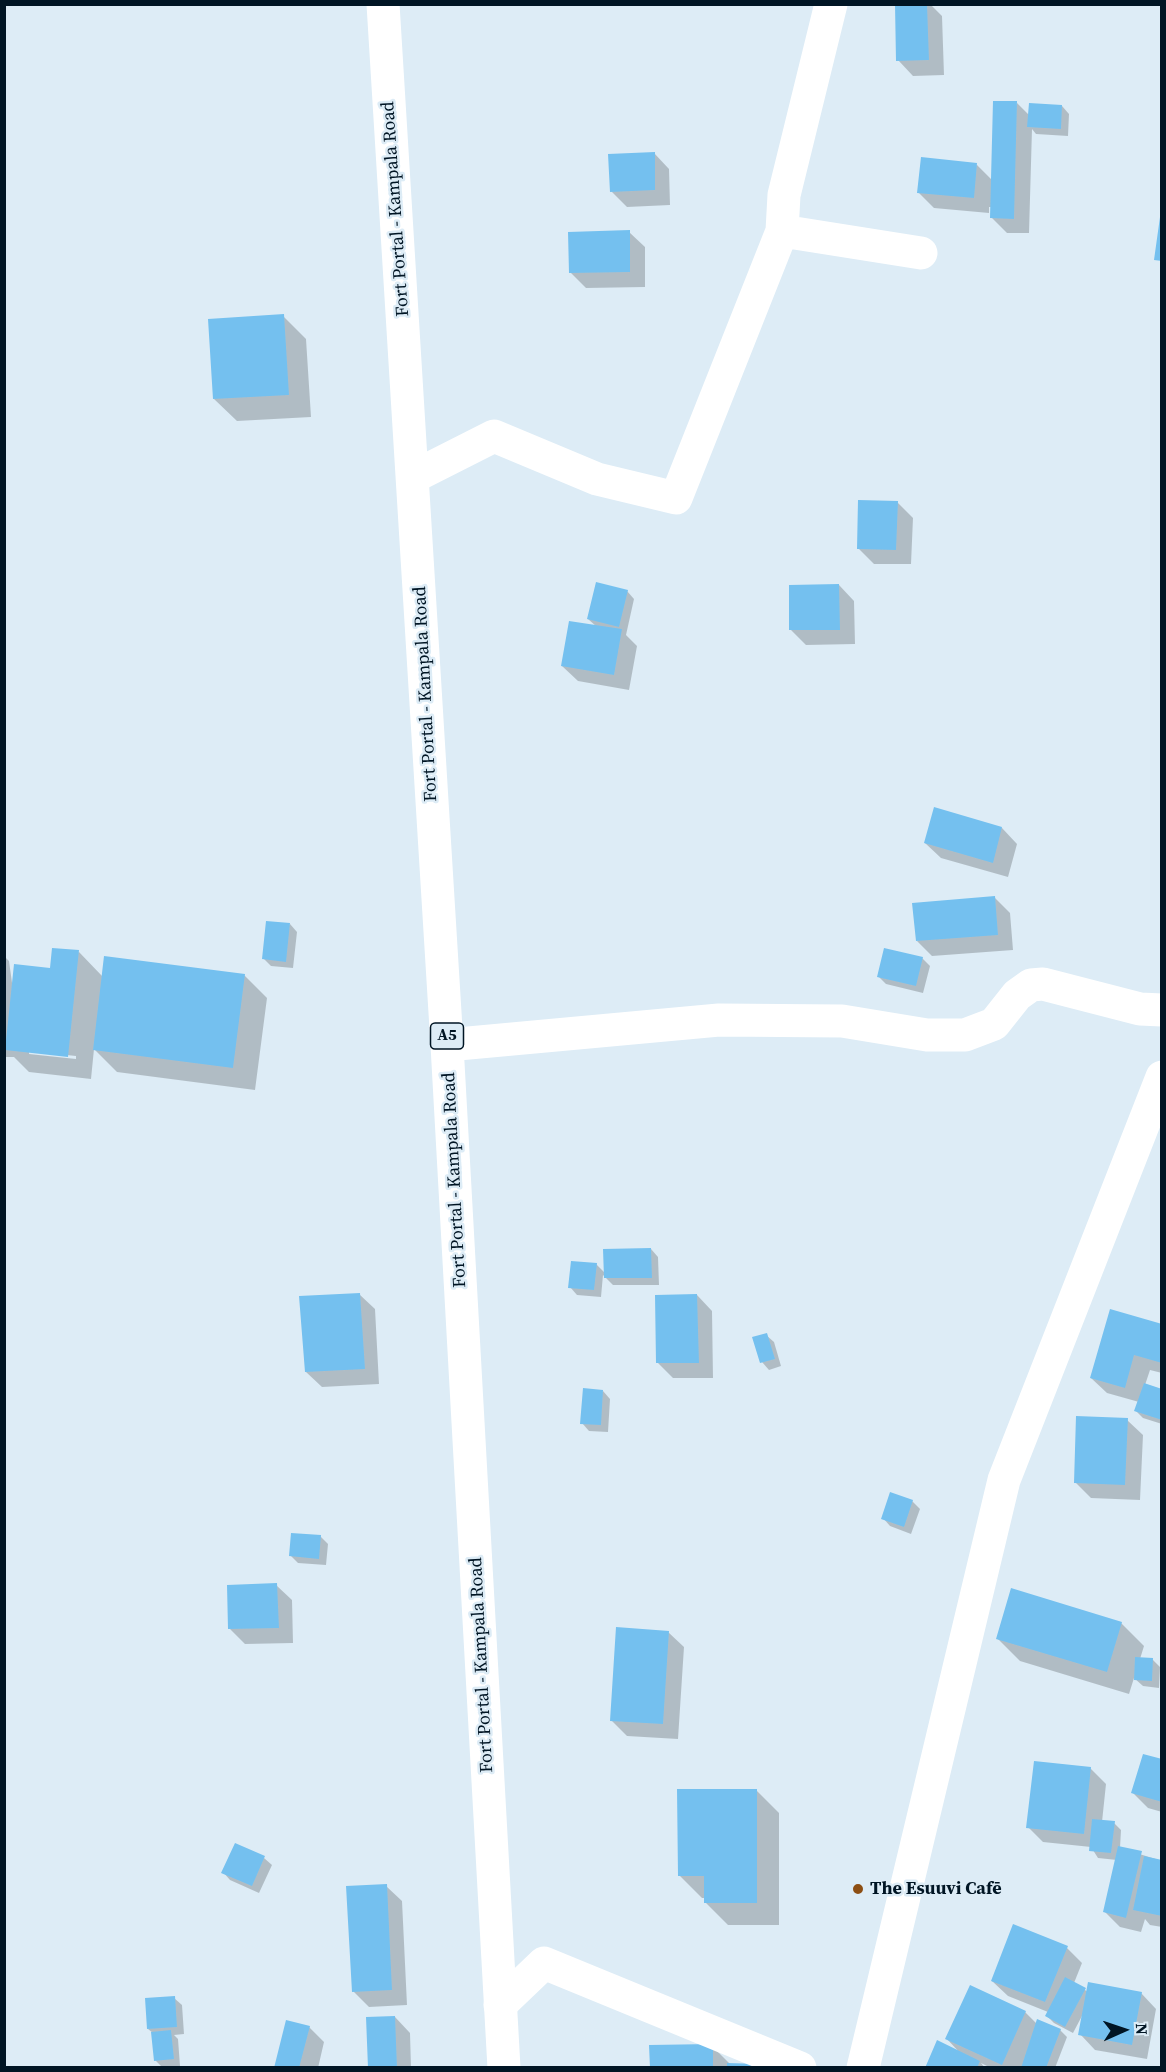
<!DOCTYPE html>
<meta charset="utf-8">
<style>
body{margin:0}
#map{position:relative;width:1166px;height:2072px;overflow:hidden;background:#ddecf6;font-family:"Source Serif 4",serif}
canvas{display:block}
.frame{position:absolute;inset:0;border:6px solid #001524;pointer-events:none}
.north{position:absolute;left:1094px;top:2000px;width:60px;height:60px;-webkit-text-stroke:4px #ddecf6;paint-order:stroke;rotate:87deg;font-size:16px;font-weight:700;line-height:24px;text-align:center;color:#001524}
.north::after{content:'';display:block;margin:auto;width:21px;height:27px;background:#001524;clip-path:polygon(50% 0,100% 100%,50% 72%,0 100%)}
</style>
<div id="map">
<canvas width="1166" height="2072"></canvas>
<div class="frame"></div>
<div class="north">N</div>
</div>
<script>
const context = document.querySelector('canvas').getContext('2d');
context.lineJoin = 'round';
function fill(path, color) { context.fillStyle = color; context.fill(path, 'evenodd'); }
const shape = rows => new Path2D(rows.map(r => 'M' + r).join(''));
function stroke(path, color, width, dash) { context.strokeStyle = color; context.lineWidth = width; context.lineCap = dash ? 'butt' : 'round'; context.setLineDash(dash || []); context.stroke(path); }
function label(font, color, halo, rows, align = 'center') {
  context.font = font + ' "Source Serif 4",serif'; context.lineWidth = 5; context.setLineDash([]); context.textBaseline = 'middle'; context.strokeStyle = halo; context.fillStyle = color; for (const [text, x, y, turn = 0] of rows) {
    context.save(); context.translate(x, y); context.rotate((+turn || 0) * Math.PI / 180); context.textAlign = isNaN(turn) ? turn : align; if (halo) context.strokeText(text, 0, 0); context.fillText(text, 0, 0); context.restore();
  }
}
fill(shape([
 [896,4,930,4,942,16,944,75,913,76,898,60],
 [1017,103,1029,115,1062,106,1069,114,1068,136,1036,134,1032,129,1029,233,1007,233,991,217,992,207,989,207,989,213,934,208,919,193,977,165,992,180],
 [654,153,669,169,670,205,627,207,611,191],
 [629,232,645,247,645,287,586,288,570,272],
 [283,316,306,339,311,417,237,421,214,399],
 [897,502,913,518,911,564,874,564,858,548],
 [839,585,854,601,855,644,806,645,791,630],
 [627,591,634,599,626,635,637,646,629,690,578,681,562,666,597,627,588,619],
 [1002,828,1017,844,1008,877,941,858,925,843],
 [994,897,1010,913,1013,950,932,956,917,941],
 [290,924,297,932,293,968,271,966,263,958],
 [79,952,103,977,244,975,267,998,255,1090,117,1072,94,1049,91,1079,29,1072,14,1057,4,1057,4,956,9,961,13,990],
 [29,1051,76,1056,76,1059,29,1054],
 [922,958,930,966,923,993,886,984,879,977],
 [651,1249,658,1257,659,1285,613,1285,603,1275,601,1297,577,1295,570,1287,596,1264,606,1274],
 [359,1294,375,1309,379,1384,322,1387,306,1372],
 [697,1295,712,1311,713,1378,673,1378,658,1363],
 [1162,1325,1162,1373,1150,1370,1145,1385,1162,1390,1162,1424,1143,1418,1136,1411,1139,1402,1107,1393,1091,1378],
 [766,1335,774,1342,781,1366,769,1370,762,1362],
 [603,1391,610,1399,608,1432,589,1431,582,1423],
 [1127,1420,1143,1435,1140,1500,1091,1498,1075,1482],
 [912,1501,920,1509,911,1534,890,1526,883,1518],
 [320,1536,328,1544,326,1565,298,1563,290,1555],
 [276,1585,292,1600,293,1643,245,1644,230,1629],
 [1121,1623,1144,1646,1140,1659,1153,1660,1160,1667,1159,1688,1143,1686,1134,1678,1129,1694,1020,1661,997,1638],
 [668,1632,684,1647,678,1739,627,1736,611,1720],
 [1162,1761,1162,1812,1148,1808,1132,1792],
 [1090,1768,1106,1784,1102,1822,1114,1823,1121,1830,1120,1848,1162,1861,1162,1927,1150,1925,1145,1919,1141,1932,1120,1927,1105,1912,1117,1860,1098,1858,1091,1847,1043,1842,1028,1827],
 [756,1790,779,1813,779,1925,728,1925,705,1902,705,1898,702,1898,679,1875],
 [264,1858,272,1865,259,1893,230,1880,223,1872],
 [386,1886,402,1901,407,2005,369,2007,353,1991],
 [1067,1948,1082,1963,1074,1983,1088,1992,1141,1993,1156,2009,1147,2059,1095,2050,1080,2034,1083,2014,1073,2033,1054,2023,1047,2016,1048,2012,1008,1996,992,1981],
 [174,1998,182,2005,184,2034,174,2035,178,2039,180,2066,163,2068,155,2060,153,2033,148,2029],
 [1025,2012,1037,2024,1060,2030,1067,2037,1055,2068,991,2068,981,2063,985,2068,926,2068,960,2053,947,2039],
 [395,2017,410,2033,411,2068,369,2068],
 [309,2027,324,2042,318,2068,276,2068],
 [712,2046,731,2065,762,2068,651,2068]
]), '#0003');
fill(shape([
 [895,4,927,4,929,60,896,61],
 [993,101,1017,101,1014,219,990,218],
 [1029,103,1062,105,1061,129,1027,127],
 [655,152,655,190,610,192,608,154],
 [921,157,977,163,974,198,917,193],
 [1160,217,1162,217,1162,261,1154,260],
 [630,230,630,272,569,273,568,232],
 [284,314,289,395,213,399,208,319],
 [858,500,898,501,896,550,857,549],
 [596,582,628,590,619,627,587,619],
 [839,584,840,630,789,630,789,585],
 [569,621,622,629,614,675,561,666],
 [934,807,1002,827,993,863,924,843],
 [995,896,998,935,916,941,912,903],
 [266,921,290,923,286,962,262,959],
 [52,948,79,950,68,1057,5,1050,14,964,50,968],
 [884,948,923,957,916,986,877,977],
 [104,956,245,974,233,1068,93,1050],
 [651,1248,652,1278,604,1278,603,1249],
 [571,1261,597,1263,594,1290,568,1288],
 [360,1293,365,1369,305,1372,299,1296],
 [697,1294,699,1363,656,1363,655,1295],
 [1110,1309,1162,1324,1162,1363,1134,1355,1125,1388,1090,1378],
 [767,1333,775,1359,760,1363,752,1337],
 [1144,1383,1162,1389,1162,1420,1134,1411],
 [583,1388,603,1390,601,1425,580,1424],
 [1076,1416,1128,1418,1125,1485,1074,1483],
 [890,1492,913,1500,904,1527,881,1519],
 [291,1533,321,1535,319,1559,289,1556],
 [277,1583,279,1628,228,1629,227,1585],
 [1011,1588,1122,1622,1107,1672,996,1639],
 [616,1627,669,1631,663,1724,610,1721],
 [1135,1657,1153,1658,1152,1681,1134,1680],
 [1143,1754,1162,1759,1162,1802,1131,1793],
 [1034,1761,1091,1767,1084,1834,1026,1828],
 [677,1789,757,1789,757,1903,704,1903,704,1876,678,1876],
 [1092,1819,1115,1821,1111,1853,1089,1851],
 [235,1843,265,1856,252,1886,221,1873],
 [1118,1846,1142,1851,1126,1918,1103,1912],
 [1144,1856,1162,1860,1162,1916,1133,1910],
 [387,1884,392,1990,352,1992,346,1886],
 [1013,1924,1068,1946,1045,2002,991,1981],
 [1065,1977,1086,1988,1065,2027,1045,2016],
 [1088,1982,1142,1992,1132,2045,1078,2035],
 [970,1985,1026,2011,1002,2065,945,2039],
 [175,1996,177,2027,147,2029,145,1998],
 [395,2016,397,2068,368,2068,366,2017],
 [1037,2019,1061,2029,1046,2068,1021,2068],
 [286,2020,310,2026,299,2068,274,2068],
 [171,2030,174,2059,154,2061,151,2032],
 [937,2040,980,2061,977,2068,925,2068],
 [713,2044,713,2068,650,2068,649,2045],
 [727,2063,761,2064,761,2068,727,2068]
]), '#74c0ef');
stroke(shape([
 [782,231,921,253],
 [413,477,494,436,597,479,676,498,782,231,784,195,831,4],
 [447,1045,719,1020,842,1021,927,1035,965,1035,994,1024,1017,995,1031,985,1043,984,1140,1009,1162,1010],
 [500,2005,544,1963,800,2068],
 [863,2068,1004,1480,1162,1077]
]), '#fff', 33);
stroke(shape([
 [383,4,447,1045,504,2068]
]), '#fff', 33);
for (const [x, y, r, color] of [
 [858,1889,6,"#8c4e13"]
]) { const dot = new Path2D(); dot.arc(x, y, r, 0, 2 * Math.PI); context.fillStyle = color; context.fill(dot); stroke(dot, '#ddecf6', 2); }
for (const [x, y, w] of [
 [447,1036,33]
]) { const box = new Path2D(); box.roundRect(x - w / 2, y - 13, w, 26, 4.5); context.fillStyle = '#ddecf6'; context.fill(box); stroke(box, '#001524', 1.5); }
label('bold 16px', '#001524', null, [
 ["A5",447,1036]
]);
label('18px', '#001524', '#ddecf6', [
 ["Fort Portal - Kampala Road",396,209,-94],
 ["Fort Portal - Kampala Road",426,694,-93],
 ["Fort Portal - Kampala Road",455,1180,-93],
 ["Fort Portal - Kampala Road",482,1665,-93]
]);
label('bold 18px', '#001524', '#ddecf6', [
 ["The Esuuvi Cafē",870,1889]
], 'left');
</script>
